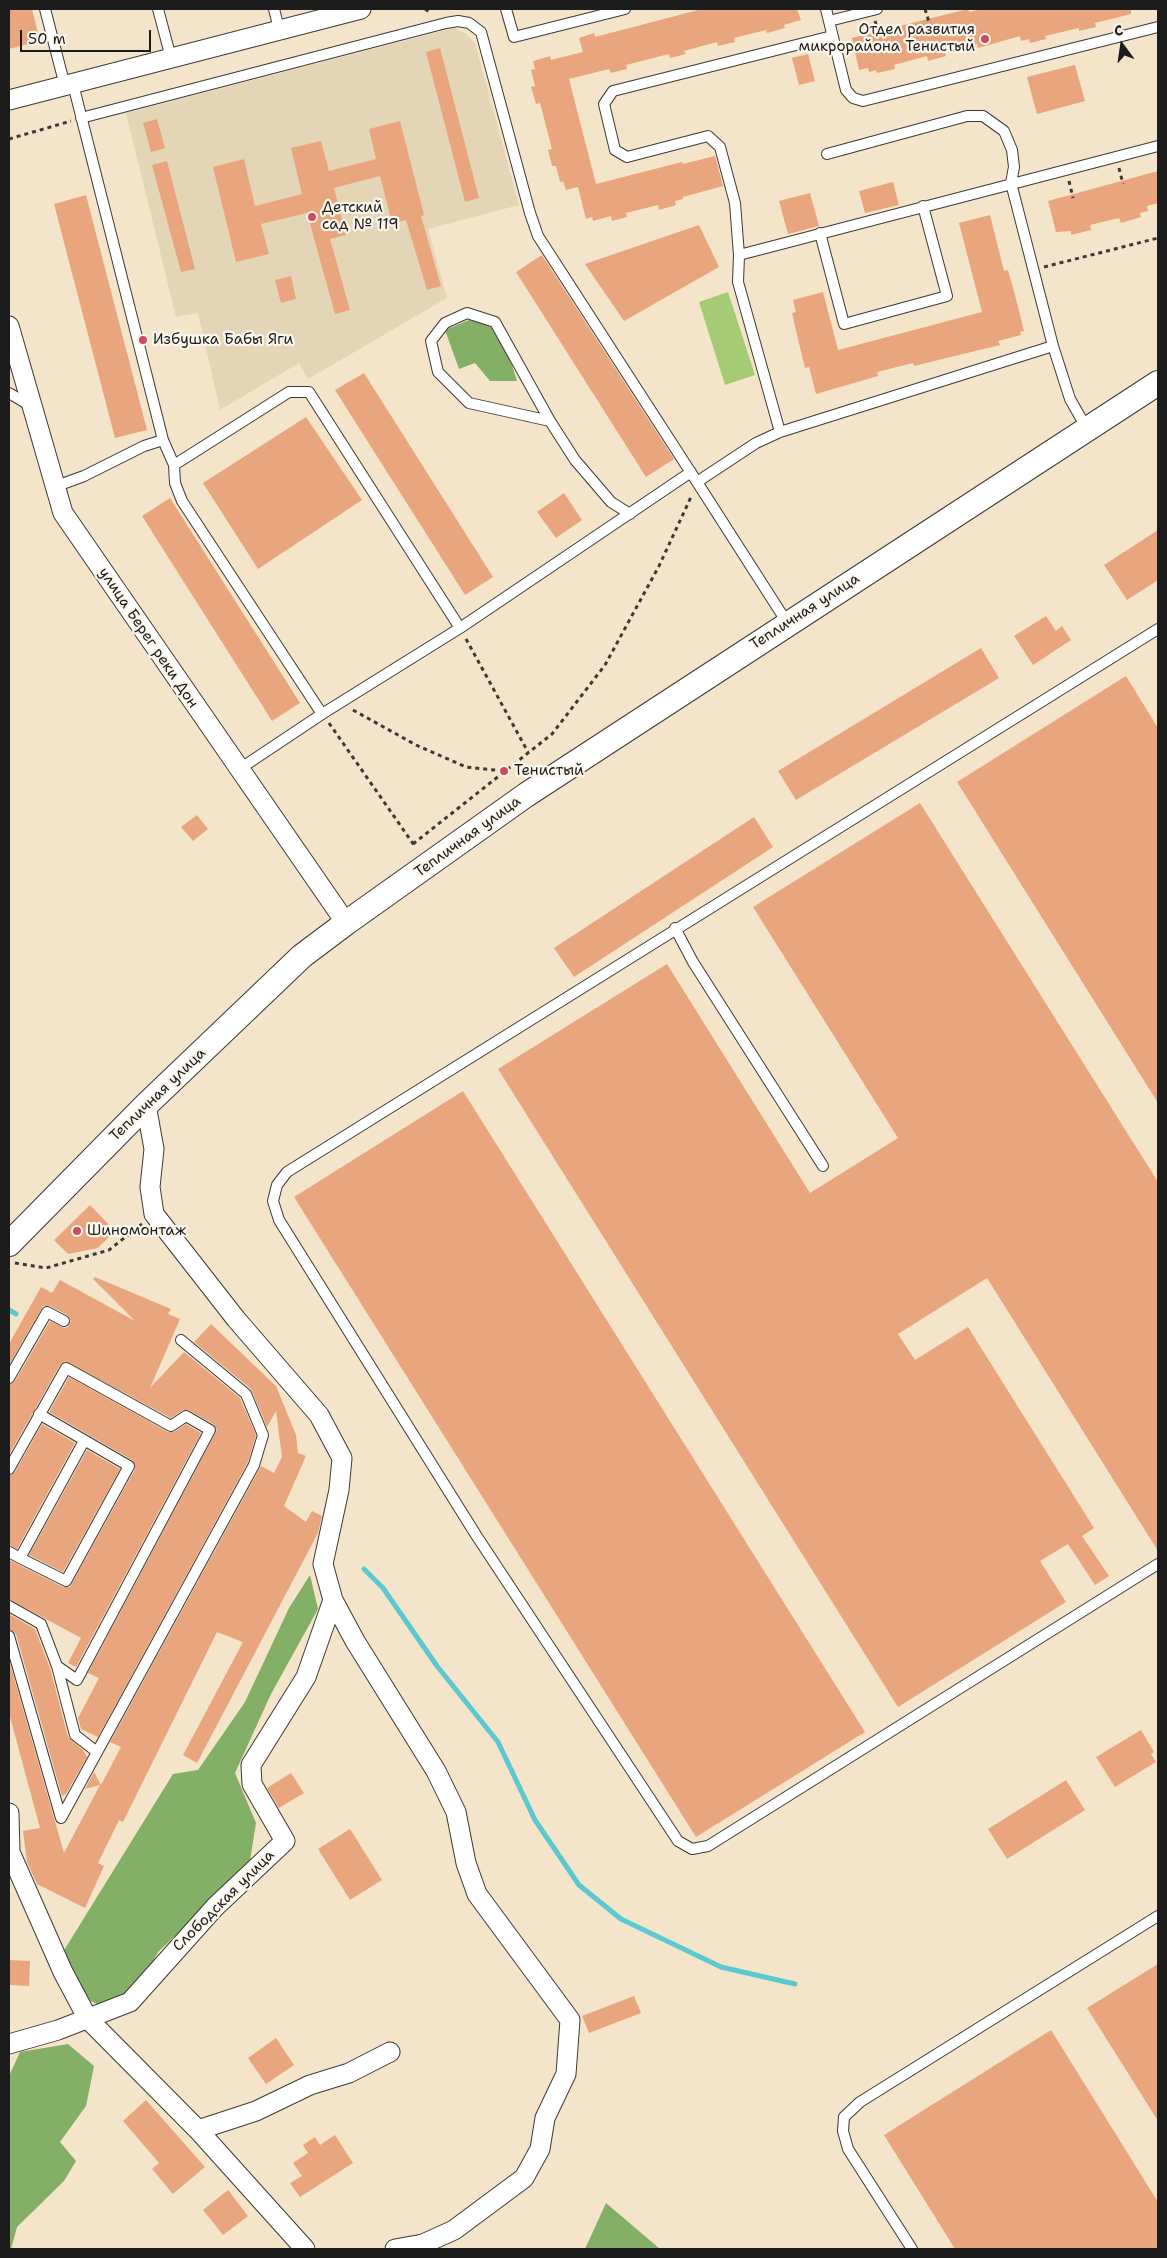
<!DOCTYPE html>
<meta charset="utf-8">
<style>
body{margin:0}
#map{position:relative;width:1167px;height:2258px;overflow:hidden;background:#f4e4c9;font-family:"Shantell Sans",sans-serif}
canvas{display:block}
.frame{position:absolute;inset:0;border:10px solid #1c1c1c;pointer-events:none}
.north{position:absolute;left:1097px;top:20px;width:50px;height:50px;-webkit-text-stroke:4px #fbf7ec;paint-order:stroke;rotate:346deg;font-size:14px;font-weight:700;line-height:20px;text-align:center;color:#1c1c1c}
.north::after{content:'';display:block;margin:auto;width:18px;height:22px;background:#1c1c1c;clip-path:polygon(50% 0,100% 100%,50% 72%,0 100%)}
.scale{position:absolute;left:20px;top:30px;width:131px;height:22px;box-sizing:border-box;border:2px solid #1c1c1c;border-top:0;padding-left:6px;font-size:15px;line-height:18px;white-space:nowrap;color:#1c1c1c;-webkit-text-stroke:4px #fbf7ec;paint-order:stroke}
</style>
<div id="map">
<canvas width="1167" height="2258"></canvas>
<div class="frame"></div>
<div class="north">С</div>
<div class="scale">50 m</div>
</div>
<script>
const context = document.querySelector('canvas').getContext('2d');
context.lineJoin = 'round';
function fill(path, color) { context.fillStyle = color; context.fill(path, 'evenodd'); }
const shape = rows => new Path2D(rows.map(r => 'M' + r).join(''));
function stroke(path, color, width, dash) { context.strokeStyle = color; context.lineWidth = width; context.lineCap = dash ? 'butt' : 'round'; context.setLineDash(dash || []); context.stroke(path); }
function label(font, color, halo, rows, align = 'center') {
  context.font = font + ' "Shantell Sans",sans-serif'; context.lineWidth = 4.5; context.setLineDash([]); context.textBaseline = 'middle'; context.strokeStyle = halo; context.fillStyle = color; for (const [text, x, y, turn = 0] of rows) {
    context.save(); context.translate(x, y); context.rotate((+turn || 0) * Math.PI / 180); context.textAlign = isNaN(turn) ? turn : align; if (halo) context.strokeText(text, 0, 0); context.fillText(text, 0, 0); context.restore();
  }
}
fill(shape([
 [454,28,466,34,475,43,519,205,428,229,447,298,308,379,299,363,220,410,198,313,176,317,126,113]
]), '#e4d5b7');
fill(shape([
 [728,292,755,375,725,385,699,302]
]), '#a6cb75');
fill(shape([
 [469,320,493,324,508,353,517,381,490,381,475,363,459,369,445,330],
 [310,1575,318,1609,271,1694,235,1773,256,1823,249,1867,158,1952,134,1998,99,2005,82,1997,63,1952,173,1774,198,1770,245,1702,289,1608],
 [68,2044,94,2066,86,2106,60,2142,76,2161,64,2181,17,2227,11,2249,9,2249,9,2076,20,2052],
 [606,2203,660,2249,585,2249]
]), '#84af66');
stroke(shape([
 [9,1310,16,1314],
 [364,1569,383,1588,437,1666,498,1742,535,1820,579,1885,621,1919,721,1967,795,1984]
]), '#5cc9d1', 5);
fill(shape([
 [9,9,32,9,40,41,9,49],
 [702,9,797,9,801,20,784,25,785,28,767,33,766,30,734,38,735,42,718,46,717,42,684,51,686,54,670,58,669,54,626,65,627,69,611,73,609,69,569,79,596,184,682,162,683,164,715,156,723,186,683,197,683,199,675,201,676,205,659,210,658,205,626,213,627,217,612,221,611,216,593,221,592,217,586,219,578,187,566,190,563,181,560,182,556,166,552,166,548,150,552,149,540,103,536,104,531,87,535,86,531,70,535,69,533,61,550,56,551,60,583,52,579,38,594,33,595,37],
 [968,9,969,12,982,9,1131,9,1131,14,1095,23,1096,27,1079,31,1079,28,1045,36,1046,39,1030,43,1029,39,1021,41,1020,36,978,48,977,44,945,52,946,56,928,61,927,56,894,65,895,69,877,73,876,70,869,72,868,68,859,70,852,38],
 [440,48,479,198,465,202,426,52],
 [808,54,815,81,799,85,792,58],
 [1075,65,1085,101,1037,114,1027,77],
 [157,119,165,148,151,152,143,123],
 [400,121,424,215,421,216,441,286,427,290,406,220,392,223,380,176,334,188,346,235,330,239,350,310,335,314,307,213,261,224,269,254,236,262,213,167,244,159,255,206,302,194,291,148,321,141,329,171,376,159,369,129],
 [167,161,195,269,181,272,152,165],
 [1158,171,1158,203,1147,206,1148,211,1140,213,1141,217,1121,223,1119,218,1090,225,1091,230,1071,235,1071,231,1056,232,1048,201],
 [893,182,899,205,865,213,859,191],
 [810,193,819,226,788,234,779,201],
 [86,195,147,430,115,438,54,204],
 [990,215,1004,271,1008,270,1015,295,1024,331,1020,332,1021,335,998,341,1000,345,914,366,913,363,877,372,878,376,816,394,809,367,805,368,797,335,792,313,796,312,793,300,823,292,838,350,982,312,959,223],
 [699,225,719,267,624,321,585,264],
 [542,255,674,459,646,477,516,272],
 [291,276,296,299,281,303,275,280],
 [364,373,493,577,465,595,335,390],
 [306,417,362,500,258,569,203,483],
 [564,493,582,520,556,538,537,512],
 [170,498,300,703,272,721,142,516],
 [1158,530,1158,580,1127,600,1104,565],
 [1046,616,1056,631,1062,626,1071,640,1033,665,1014,636],
 [981,648,999,678,796,800,778,771],
 [1126,676,1158,728,1158,1103,957,782],
 [920,803,1158,1182,1158,1551,987,1278,898,1334,915,1360,968,1327,1094,1528,1082,1536,1109,1576,1095,1585,1068,1544,1040,1561,1066,1602,898,1707,498,1069,667,964,810,1193,898,1138,753,907],
 [197,815,208,829,193,841,181,827],
 [754,817,773,847,574,977,554,948],
 [463,1091,865,1732,696,1837,294,1197],
 [90,1205,115,1231,98,1248,68,1254,54,1240],
 [95,1277,171,1309,168,1314,180,1319,150,1388,184,1352,240,1398,256,1435,248,1462,98,1737,81,1729,78,1718,99,1678,88,1673,217,1430,213,1424,189,1410,183,1410,171,1418,65,1361,60,1365,9,1455,9,1385,15,1381,50,1321,64,1328,68,1327,71,1321,67,1315,50,1306,43,1306,9,1365,9,1344,41,1287,52,1293,60,1280,135,1321,93,1279],
 [211,1324,276,1386,296,1435,298,1453,306,1456,284,1506,306,1522,312,1511,322,1516,318,1533,197,1763,183,1755,243,1642,217,1632,123,1822,119,1820,98,1863,104,1866,85,1908,37,1884,27,1862,23,1831,40,1828,9,1713,9,1660,64,1853,100,1785,85,1789,94,1772,101,1785,121,1747,110,1742,261,1466,274,1473,282,1457,276,1411,267,1427,251,1389,194,1342],
 [69,1377,168,1432,174,1432,186,1424,201,1433,76,1667,68,1663,81,1638,9,1599,9,1560,63,1587,70,1587,135,1469,132,1460,49,1412],
 [42,1424,75,1443,17,1549,9,1545,9,1476,15,1472],
 [87,1450,120,1469,63,1572,29,1555],
 [9,1614,35,1629,50,1668,68,1737,83,1750,87,1757,66,1794,62,1796,16,1634,9,1629],
 [1141,1730,1154,1752,1151,1754,1156,1762,1115,1787,1096,1757],
 [291,1773,304,1793,279,1808,267,1788],
 [1066,1780,1085,1810,1007,1859,988,1829],
 [350,1829,382,1880,350,1900,318,1849],
 [9,1960,30,1961,29,1986,9,1985],
 [1158,1964,1158,2121,1087,2008],
 [634,1996,641,2013,589,2033,582,2016],
 [1051,2030,1158,2202,1158,2249,955,2249,884,2135],
 [276,2038,294,2065,266,2084,248,2058],
 [146,2100,205,2167,173,2194,152,2169,159,2163,123,2121],
 [335,2135,353,2163,300,2197,290,2183,302,2176,293,2163,308,2153,303,2145,315,2137,320,2145],
 [228,2190,248,2216,223,2235,203,2210]
]), '#e9a67e');
const service = shape([
 [45,9,65,86],
 [158,9,171,58],
 [274,9,279,29],
 [506,9,514,37,625,9],
 [826,9,846,90,853,98,863,101,1158,27],
 [829,21,877,9],
 [73,84,163,440,174,465,175,483,182,501,322,714],
 [81,118,446,23,458,21,469,23,481,32,530,213,538,236,697,482],
 [827,154,967,116,983,116,1004,131,1012,150,1014,167,1011,183,1053,346,1070,399,1087,429],
 [820,233,844,324,947,296,923,206],
 [739,255,1158,146],
 [9,393,31,406],
 [550,421,469,403,438,372,431,341,445,323,467,313,495,322,550,421,575,460,611,502,630,514],
 [780,432,738,282,739,255,735,203,720,147,708,136,627,157,615,150,604,104,613,91,832,36],
 [174,465,289,392,309,392,460,628],
 [54,487,84,476,144,446,163,440],
 [788,624,697,482,756,443,780,432,1053,346],
 [1158,629,287,1172,277,1185,273,1201,279,1220,476,1535,678,1841,692,1849,708,1846,1158,1564],
 [238,770,322,714,460,628,691,472],
 [675,928,693,962,823,1166],
 [9,1378,47,1312,64,1321],
 [39,1414,129,1466,66,1581,20,1558,84,1441],
 [9,1469,66,1368,171,1426,186,1416,210,1430,77,1680,57,1666],
 [9,1552,20,1558],
 [9,1606,41,1624,57,1666,75,1735,97,1752],
 [9,1636,61,1818,254,1465,263,1435,246,1394,181,1340],
 [912,2249,848,2149,843,2131,844,2117,860,2102,1158,1916]
]);
const minor = shape([
 [9,100,361,9],
 [9,326,63,513,346,923],
 [146,1105,154,1149,150,1187,154,1214,236,1319,319,1415,342,1458,339,1490,323,1564,333,1600,355,1641,436,1771,456,1812,466,1863,477,1894,570,2020,566,2074,545,2118,540,2149,524,2178,454,2230,423,2244,395,2249],
 [9,1813,10,1852,63,1972,88,2019,198,2130,305,2249],
 [9,2044,58,2030,130,2002,215,1907,285,1841,252,1784,251,1765,306,1677,333,1600],
 [198,2130,256,2111,310,2085,349,2073,390,2052]
]);
const tertiary = shape([
 [9,1244,146,1105,302,956,346,923,526,795,1158,383]
]);
stroke(service, '#3c3a36', 12);
stroke(minor, '#3c3a36', 21);
stroke(tertiary, '#3c3a36', 26);
stroke(shape([
 [425,9,431,13],
 [925,9,929,22],
 [978,9,978,10],
 [875,21,879,35],
 [9,139,71,121],
 [1119,168,1123,184],
 [1069,181,1073,198],
 [1044,267,1158,238],
 [466,639,528,752],
 [353,710,416,745,466,767,504,771],
 [329,723,414,845],
 [413,844,552,734,605,665,659,566,691,497],
 [15,1263,46,1268,109,1250,142,1224]
]), '#3c3a36', 3, [4, 4]);
stroke(service, '#fff', 10);
stroke(minor, '#fff', 19);
stroke(tertiary, '#fff', 24);
for (const [x, y, r, color] of [
 [985,39,5,"#d1495b"],
 [312,217,5,"#d1495b"],
 [143,340,5,"#d1495b"],
 [504,771,5,"#d1495b"],
 [77,1231,5,"#d1495b"]
]) { const dot = new Path2D(); dot.arc(x, y, r, 0, 2 * Math.PI); context.fillStyle = color; context.fill(dot); stroke(dot, '#fbf7ec', 2); }
label('15px', '#1c1c1c', '#fbf7ec', [
 ["Отдел развития",975,30,"right"],
 ["микрорайона Тенистый",975,47,"right"],
 ["Детский",322,208],
 ["сад № 119",322,225],
 ["Избушка Бабы Яги",153,340],
 ["Тенистый",514,771],
 ["Шиномонтаж",87,1231]
], 'left');
label('15px', '#1c1c1c', '#fbf7ec', [
 ["Тепличная улица",805,612,-33],
 ["улица Берег реки Дон",148,638,56],
 ["Тепличная улица",468,837,-36],
 ["Тепличная улица",158,1095,-44],
 ["Слободская улица",224,1901,-45]
]);
</script>
